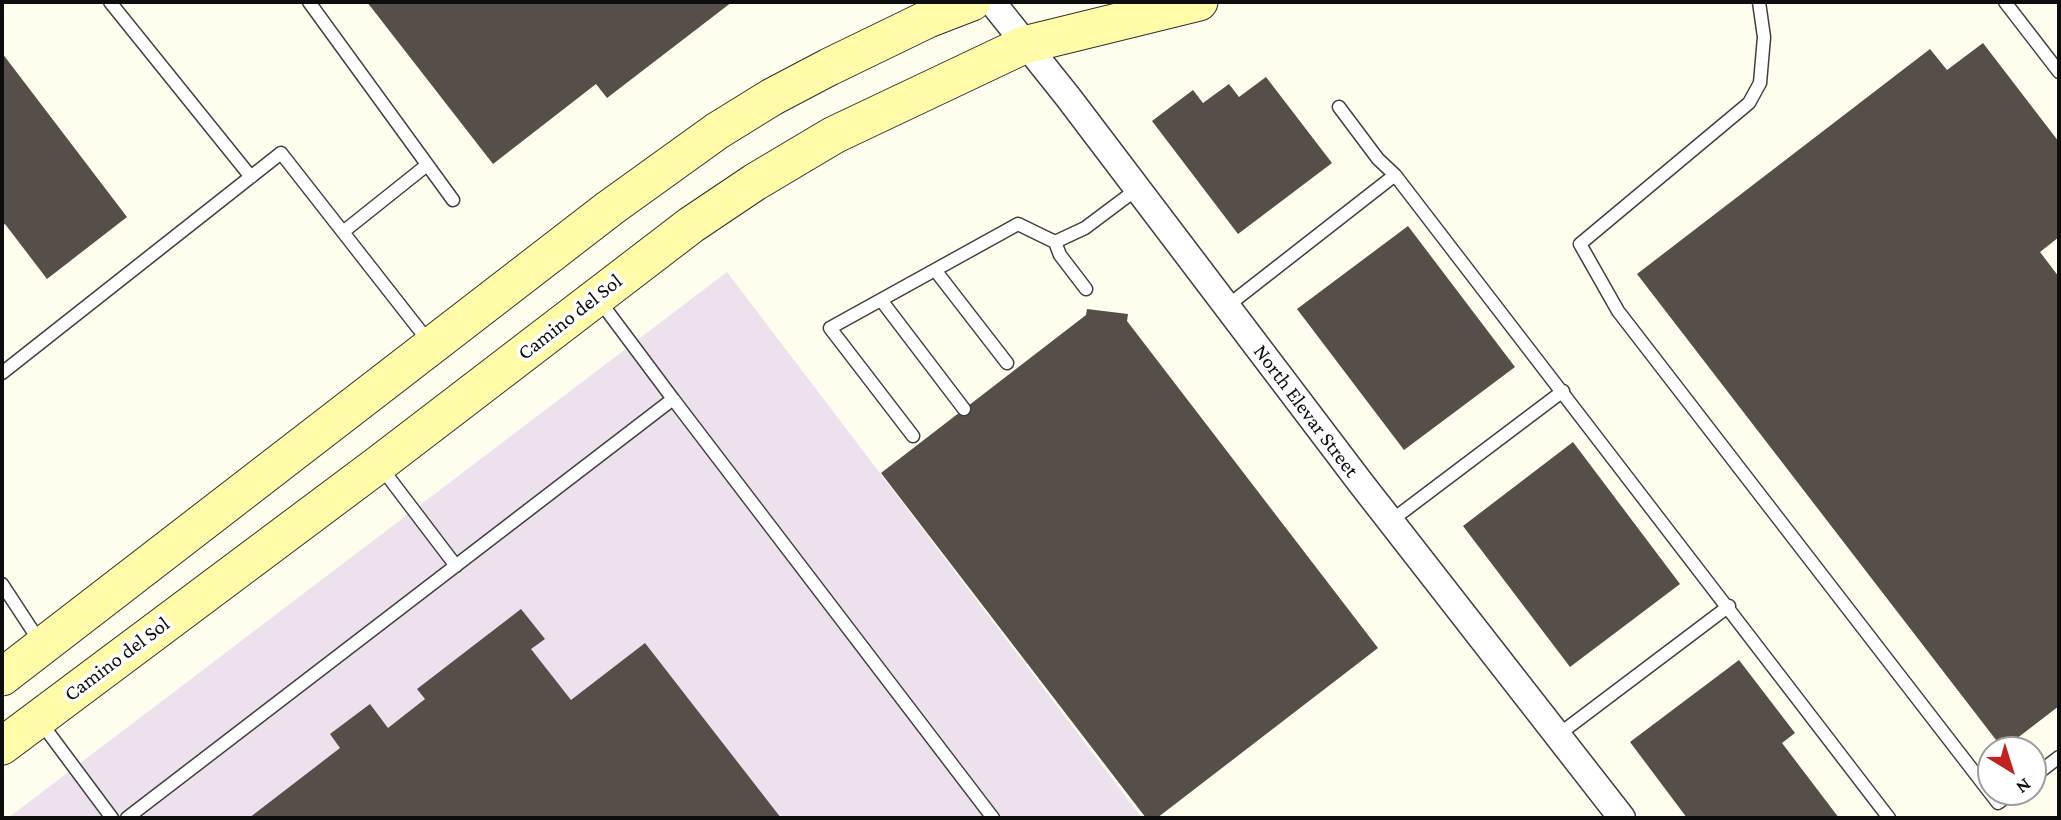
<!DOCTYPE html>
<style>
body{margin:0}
#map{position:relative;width:2061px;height:820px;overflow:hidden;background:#fffded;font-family:"Crimson Pro",serif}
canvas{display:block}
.frame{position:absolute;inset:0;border:4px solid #0d0d0d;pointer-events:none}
.north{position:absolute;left:1977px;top:736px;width:70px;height:70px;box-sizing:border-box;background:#fff;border:2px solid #9e9e9e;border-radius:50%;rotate:142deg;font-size:19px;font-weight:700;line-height:28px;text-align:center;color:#0d0d0d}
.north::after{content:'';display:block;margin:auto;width:24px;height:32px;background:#c12321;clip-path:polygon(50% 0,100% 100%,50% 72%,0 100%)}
</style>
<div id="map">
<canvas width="2061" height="820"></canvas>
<div class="frame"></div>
<div class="north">N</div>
</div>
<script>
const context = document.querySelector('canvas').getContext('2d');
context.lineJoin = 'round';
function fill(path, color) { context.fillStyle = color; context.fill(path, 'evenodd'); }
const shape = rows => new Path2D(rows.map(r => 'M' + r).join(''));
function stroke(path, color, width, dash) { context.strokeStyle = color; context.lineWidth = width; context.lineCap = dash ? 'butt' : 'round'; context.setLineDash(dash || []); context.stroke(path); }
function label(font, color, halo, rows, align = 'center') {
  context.font = font + ' "Crimson Pro",serif'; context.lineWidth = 7; context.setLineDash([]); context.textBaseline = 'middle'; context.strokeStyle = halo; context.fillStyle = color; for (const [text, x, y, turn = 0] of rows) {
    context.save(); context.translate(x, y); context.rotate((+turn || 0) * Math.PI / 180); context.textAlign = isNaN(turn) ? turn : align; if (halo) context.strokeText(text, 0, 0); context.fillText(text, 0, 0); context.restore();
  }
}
fill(shape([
 [727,272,1142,818,8,818]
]), '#ece1ec');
fill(shape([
 [367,2,732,2,607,98,596,84,493,164],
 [1983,43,2059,142,2059,237,2040,252,2059,277,2059,706,2003,749,1637,274,1930,49,1947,70],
 [2,53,127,217,47,279,5,224,2,226],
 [1266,77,1332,163,1238,234,1152,121,1193,90,1203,103,1229,84,1239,97],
 [1408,226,1515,367,1404,450,1297,309],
 [1087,309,1128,314,1127,321,1378,648,1157,818,1146,818,881,473,1086,315],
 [1573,442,1680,584,1570,667,1463,526],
 [521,609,545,639,531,649,571,700,645,643,781,818,249,818,340,748,330,734,370,704,388,728,425,699,417,689],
 [1739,660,1795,733,1782,743,1839,818,1687,818,1630,742]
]), '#564f49');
const lane = shape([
 [110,2,251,177],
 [309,2,453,200],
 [1759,2,1764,37,1760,83,1749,103,1580,244,1618,311,1998,803,2013,792],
 [2005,2,2059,72],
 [1339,107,1378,159,1395,175],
 [343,232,427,165],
 [1055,242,1060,255,1086,289],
 [935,270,1007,363],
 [881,300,964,409],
 [1226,307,1395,175,1889,818],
 [2,373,281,153,429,342],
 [673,399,993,818],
 [913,436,830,328,1018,224,1055,242,1085,228,1137,189],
 [380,466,456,566],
 [1392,520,1563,391],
 [2,584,40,642],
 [39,720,112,818],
 [1558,735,1729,606],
 [2033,777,2059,757],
 [127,818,673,399,599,300]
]);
const street = shape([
 [992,2,1068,97,1360,482,1622,818]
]);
const secondary = shape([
 [2,677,610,208,717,131,772,97,829,67,928,19,972,2],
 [2,746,379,464,691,225,755,182,834,135,1024,45,1199,2]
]);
stroke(lane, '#404040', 15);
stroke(street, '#404040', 29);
stroke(secondary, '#2f2f2f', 39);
stroke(lane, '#fff', 12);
stroke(street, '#fff', 26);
stroke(secondary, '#fffba8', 37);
label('21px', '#0d0d0d', '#fff', [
 ["Camino del Sol",570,317,-38],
 ["North Elevar Street",1306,411,53],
 ["Camino del Sol",117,659,-37]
]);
</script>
